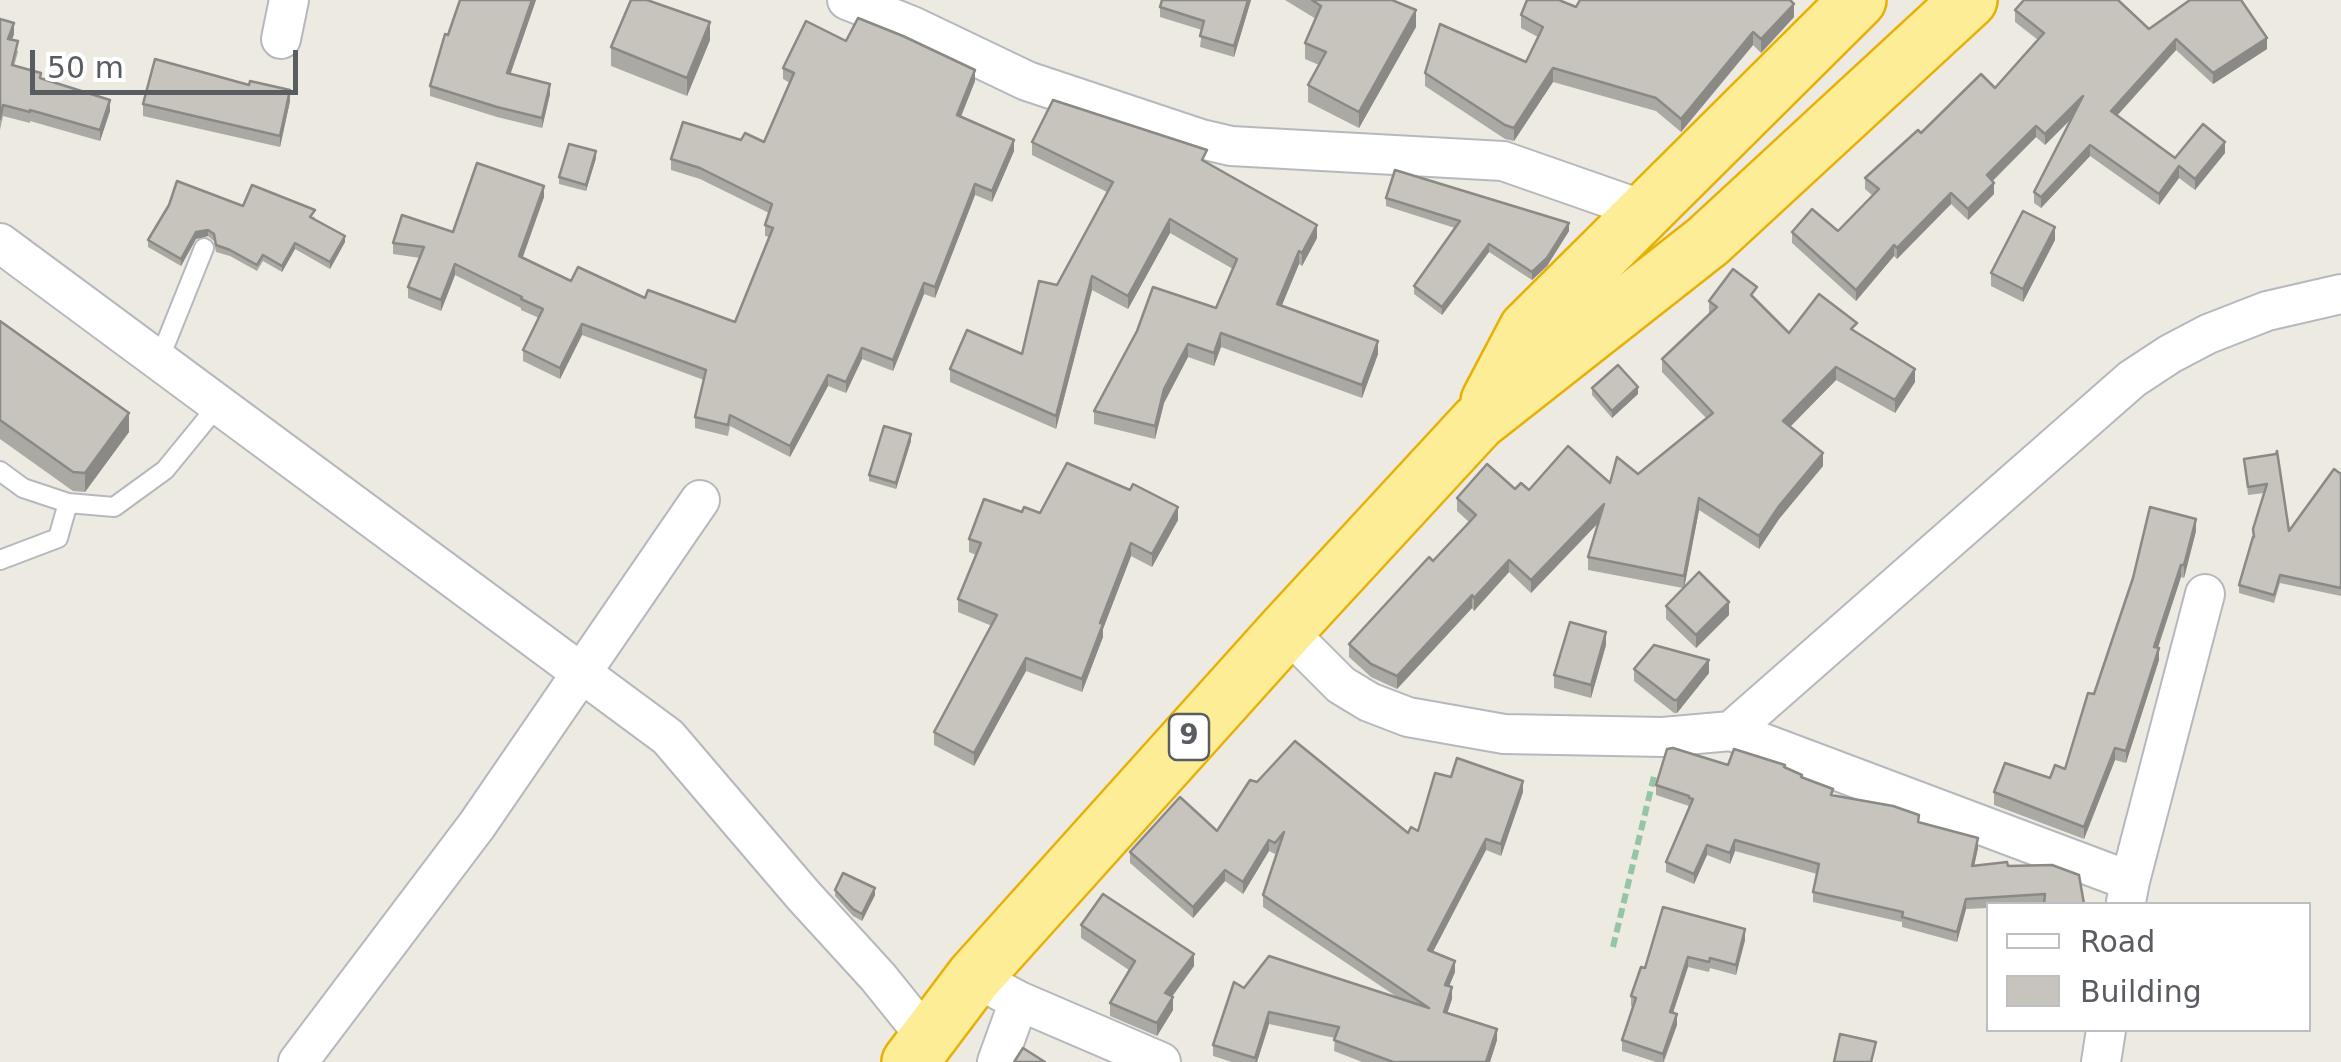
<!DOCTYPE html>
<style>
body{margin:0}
#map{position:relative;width:2341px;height:1062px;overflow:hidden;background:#eceae1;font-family:"DejaVu Sans",sans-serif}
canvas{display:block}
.legend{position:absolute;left:1986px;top:902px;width:325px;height:130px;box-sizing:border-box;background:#fff;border:2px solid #bdbec0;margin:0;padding:12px 18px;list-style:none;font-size:30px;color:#595c61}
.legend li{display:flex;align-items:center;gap:20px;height:50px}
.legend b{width:50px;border:2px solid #bdbec0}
.scale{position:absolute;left:30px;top:50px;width:268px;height:45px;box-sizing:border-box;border:5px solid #595c61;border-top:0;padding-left:12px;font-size:30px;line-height:35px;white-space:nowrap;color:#595c61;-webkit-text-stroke:8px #fff;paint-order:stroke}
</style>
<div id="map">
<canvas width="2341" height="1062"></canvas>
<ul class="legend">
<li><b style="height:12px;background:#fff"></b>Road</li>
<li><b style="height:28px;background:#c7c4be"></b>Building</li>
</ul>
<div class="scale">50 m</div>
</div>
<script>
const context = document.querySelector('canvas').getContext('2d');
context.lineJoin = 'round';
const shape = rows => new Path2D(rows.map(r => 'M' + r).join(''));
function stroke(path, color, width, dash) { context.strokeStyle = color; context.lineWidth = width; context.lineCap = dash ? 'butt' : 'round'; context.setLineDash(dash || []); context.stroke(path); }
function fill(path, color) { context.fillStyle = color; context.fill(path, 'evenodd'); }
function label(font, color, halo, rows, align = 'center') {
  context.font = font + ' "DejaVu Sans",sans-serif'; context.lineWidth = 8; context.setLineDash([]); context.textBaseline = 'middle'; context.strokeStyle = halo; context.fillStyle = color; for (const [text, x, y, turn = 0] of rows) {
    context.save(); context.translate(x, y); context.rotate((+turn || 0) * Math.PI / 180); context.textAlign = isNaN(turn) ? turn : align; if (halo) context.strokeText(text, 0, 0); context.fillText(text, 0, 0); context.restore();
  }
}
const service = shape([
 [159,360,204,248],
 [0,471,23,488,68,503,114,507,165,470,219,404],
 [0,560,58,538,68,503]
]);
const minor = shape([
 [847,0,912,26,1027,81,1201,139,1231,146,1503,161,1646,211],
 [281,39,289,0],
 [0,243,668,737,803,895,878,977,928,1039],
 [1286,630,1341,685,1369,702,1408,717,1504,734,1663,737,1731,731,2130,881],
 [1731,731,2132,379,2170,354,2208,334,2267,311,2341,294],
 [2126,902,2130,881,2205,594],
 [974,977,1019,1001,1161,1062],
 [298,1062,477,825,700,500],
 [997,1062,1019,1001],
 [2101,1062,2106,1030]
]);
const trunk = shape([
 [1489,401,1527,329,1858,0],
 [910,1062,974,977,1286,630,1478,422,1708,241,1969,0]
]);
stroke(service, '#b6b8bd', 22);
stroke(minor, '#b6b8bd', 42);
stroke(trunk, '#e9b004', 60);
stroke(shape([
 [1613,947,1655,772]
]), '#96c4a6', 6, [10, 5]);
stroke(service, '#fff', 18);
stroke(minor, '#fff', 38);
stroke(trunk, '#fced96', 55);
fill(shape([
 [460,0,536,0,510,74,550,94,542,128,497,117,430,96,430,86],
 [1251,0,1234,57,1200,47,1202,30,1160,17,1160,7],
 [1285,0,1392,0,1416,27,1359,128,1308,102,1308,85,1319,65,1305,59,1305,43,1316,19],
 [2121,3,2149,29,2267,49,2213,84,2176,50,2117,116,2175,158,2225,153,2195,190,2179,178,2159,205,2090,156,2041,208,2034,203,2034,192,2072,118,2045,145,2036,137,1993,181,1994,194,1968,220,1951,204,1897,259,1894,256,1856,301,1792,243,1792,232,1838,231,1873,196,1865,189,1865,178,1921,133,1995,88,2038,40,2015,22,2015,10],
 [1576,7,1794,17,1761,53,1753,45,1681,132,1656,111,1553,82,1514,141,1505,139,1425,86,1425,73,1526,62,1538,37,1521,28,1521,15],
 [0,19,14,34,12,40,18,52,14,66,110,111,100,141,30,121,30,123,3,116,0,130],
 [710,40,687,96,611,66,611,47],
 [846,41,975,81,961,117,1014,151,992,202,975,195,935,298,924,294,893,371,862,359,846,393,828,386,790,457,730,426,728,436,695,428,695,417,704,380,582,335,560,379,523,361,523,350,539,318,521,310,521,308,455,275,441,311,408,298,408,287,420,258,393,254,393,243,453,232,544,197,523,257,571,281,645,298,735,322,769,237,765,236,765,225,769,213,700,179,671,170,671,159,741,140,764,142,790,83,783,79,783,68],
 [249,85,290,101,280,147,143,116,143,104],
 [1032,142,1207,163,1317,238,1302,266,1299,264,1282,305,1378,354,1362,398,1221,347,1214,366,1188,357,1164,403,1155,439,1094,424,1094,411,1216,308,1233,269,1170,233,1128,309,1092,290,1056,429,950,382,950,369,1022,354,1107,192,1032,155],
 [596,158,586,191,559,184,559,177],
 [1386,198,1569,231,1547,266,1532,280,1489,252,1442,315,1414,294,1414,286,1455,228,1386,206],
 [243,206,315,217,314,219,345,242,330,269,295,249,282,272,263,261,257,271,230,256,216,252,214,241,208,236,196,239,181,266,148,247,148,240],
 [2055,240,2023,302,1991,286,1991,273],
 [1756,300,1789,333,1857,333,1915,382,1895,413,1836,380,1790,427,1823,466,1779,519,1759,549,1699,510,1684,588,1729,615,1696,648,1666,619,1666,606,1683,588,1588,570,1588,557,1598,523,1531,593,1509,572,1474,611,1472,608,1397,689,1371,677,1349,657,1349,644,1433,561,1469,522,1457,511,1457,498,1515,489,1529,490,1610,483,1638,474,1706,418,1662,372,1662,359,1709,314,1709,301],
 [0,321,129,432,85,492,73,491,0,439],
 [1592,388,1638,394,1612,418,1592,395],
 [911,441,896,489,869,481,869,475],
 [2276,454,2289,531,2341,474,2341,596,2280,583,2274,603,2239,593,2239,585,2253,537,2253,529,2264,493,2248,495,2244,459],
 [1130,490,1178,520,1152,567,1131,556,1103,629,1103,637,1082,692,1026,671,974,766,934,745,934,732,992,626,958,612,958,599,976,555,969,552,969,539,1022,512,1040,513],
 [2196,531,2184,578,2181,577,2158,648,2159,660,2126,763,2115,760,2084,839,1994,805,1994,792,2050,778,2065,769,2094,694],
 [1606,645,1591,698,1554,688,1554,675],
 [1634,669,1709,673,1677,713,1674,713,1634,681],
 [1728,765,1785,767,1833,795,1919,822,1978,848,1974,866,2008,866,2084,904,1988,904,1988,908,1966,909,1957,942,1902,927,1902,922,1813,902,1813,892,1817,874,1735,851,1730,864,1707,855,1694,884,1666,872,1666,862,1689,806,1656,795,1656,785],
 [1451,777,1523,792,1501,856,1486,850,1433,952,1455,972,1449,986,1452,999,1447,1013,1497,1040,1490,1062,1362,1062,1334,1051,1335,1038,1269,1024,1257,1062,1232,1062,1213,1056,1213,1045,1244,988,1397,997,1263,907,1263,895,1277,852,1275,854,1269,851,1243,894,1225,881,1193,918,1130,863,1130,852,1217,831,1408,833,1418,831],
 [835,890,875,895,862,921,853,916,835,896],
 [1081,925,1194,966,1172,997,1173,1010,1157,1036,1110,1016,1110,1003,1129,970,1081,938],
 [1745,940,1736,975,1710,968,1709,972,1688,967,1673,1013,1677,1025,1664,1062,1656,1062,1622,1051,1622,1040,1633,1007,1631,1006,1631,996,1645,968]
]), '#aba9a3');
fill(shape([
 [532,0,536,0,507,84,507,73],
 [1248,0,1251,0,1234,57,1234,46],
 [1794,4,1794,17,1761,53,1761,39],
 [1416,10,1416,27,1359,128,1359,112],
 [710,22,710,40,687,96,687,78],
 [14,23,14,34,8,50,8,39],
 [1753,32,1753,45,1681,132,1681,119],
 [2267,38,2267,49,2213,84,2213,73],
 [2176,39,2176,50,2111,122,2111,111],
 [1553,68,1553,82,1514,141,1514,128],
 [975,70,975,81,957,126,957,115],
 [550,84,550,94,542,128,542,118],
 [290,90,290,101,280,147,280,136],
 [2083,96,2083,107,2045,145,2045,134],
 [110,100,110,111,100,141,100,130],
 [2036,126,2036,137,1987,186,1987,175],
 [1014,140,1014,151,992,202,992,191],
 [2225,142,2225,153,2195,190,2195,179],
 [2090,145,2090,156,2041,208,2041,197],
 [596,151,596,158,586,191,586,185],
 [2179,166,2179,178,2159,205,2159,194],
 [1994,183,1994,194,1968,220,1968,209],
 [975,184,975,195,935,298,935,287],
 [544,186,544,197,519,267,519,256],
 [1951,193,1951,204,1897,259,1897,248],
 [1170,219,1170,233,1128,309,1128,296],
 [1569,223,1569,231,1547,266,1532,280,1532,272],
 [1317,225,1317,238,1302,266,1302,253],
 [2055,227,2055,240,2023,302,2023,289],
 [208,230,208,236,196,239,181,266,181,259,196,232],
 [345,236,345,242,330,269,330,262],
 [295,243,295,249,282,272,282,266],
 [1489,244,1489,252,1442,315,1442,307],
 [1894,245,1894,256,1856,301,1856,290],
 [1299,251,1299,264,1277,317,1277,304],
 [455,264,455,275,441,311,441,300],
 [1092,276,1092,290,1056,429,1056,416],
 [924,283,924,294,893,371,893,360],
 [582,324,582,335,560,379,560,368],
 [1221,333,1221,347,1214,366,1214,353],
 [1378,341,1378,354,1362,398,1362,385],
 [1188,344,1188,357,1164,403,1155,439,1155,426,1164,389],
 [862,348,862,359,846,393,846,382],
 [1836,367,1836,380,1783,434,1783,421],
 [1915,369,1915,382,1895,413,1895,400],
 [828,375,828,386,790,457,790,446],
 [1638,387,1638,394,1612,418,1612,411],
 [129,413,129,432,85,492,85,473],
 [911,434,911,441,896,489,896,483],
 [1823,453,1823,466,1779,519,1759,549,1759,536,1779,506],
 [1699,498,1699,510,1684,589,1684,576],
 [1604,504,1604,517,1531,593,1531,580],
 [1178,507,1178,520,1152,567,1152,554],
 [2196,519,2196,531,2184,578,2184,565],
 [1131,543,1131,556,1103,629,1103,637,1082,692,1082,679,1100,623],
 [1509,560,1509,572,1474,611,1474,598],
 [2181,565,2181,577,2154,659,2154,647],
 [1472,595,1472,608,1397,689,1397,676],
 [1729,602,1729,615,1696,648,1696,635],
 [1606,632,1606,645,1591,698,1591,685],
 [2159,648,2159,660,2126,763,2126,751],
 [1026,658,1026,671,974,766,974,753],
 [1709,660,1709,673,1677,713,1677,700],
 [2115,748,2115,760,2084,839,2084,827],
 [1523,781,1523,792,1501,856,1501,844],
 [1978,838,1978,848,1972,876,1972,866],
 [1486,839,1486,850,1428,961,1428,950],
 [1269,840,1269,851,1243,894,1243,882],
 [1735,840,1735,851,1730,864,1730,853],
 [1707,845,1707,855,1694,884,1694,874],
 [1225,870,1225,881,1193,918,1193,907],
 [875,888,875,895,862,921,862,914],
 [1966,899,1966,909,1957,942,1957,932],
 [1745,929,1745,940,1736,975,1736,965],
 [1194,954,1194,966,1165,1006,1165,993],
 [1688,957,1688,967,1670,1022,1670,1012],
 [1455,961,1455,972,1445,996,1445,985],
 [1452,987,1452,999,1444,1023,1444,1012],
 [1173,997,1173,1010,1157,1036,1157,1023],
 [1269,1012,1269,1024,1257,1062,1255,1062],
 [1677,1014,1677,1025,1663,1062,1663,1054],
 [1497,1029,1497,1040,1490,1062,1486,1062]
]), '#8b8985');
const building = shape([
 [460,0,532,0,507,73,550,84,542,118,497,107,430,86,445,34,448,35,460,0],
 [631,0,647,0,710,22,687,78,611,47,631,0],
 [1162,0,1248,0,1234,46,1200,36,1204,21,1160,7,1162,0],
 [1312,0,1392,0,1416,10,1359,112,1308,85,1326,52,1305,43,1321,6,1312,0],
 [1527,0,1559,0,1576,7,1580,0,1790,0,1794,4,1761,39,1753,32,1681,119,1656,98,1553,68,1514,128,1505,125,1425,73,1440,24,1526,62,1543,27,1521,15,1527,0],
 [2024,0,2118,0,2149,29,2190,0,2241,0,2267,38,2213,73,2176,39,2111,111,2175,158,2203,124,2225,142,2195,179,2179,166,2159,194,2090,145,2041,197,2034,192,2083,96,2045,134,2036,126,1987,175,1994,183,1968,209,1951,193,1897,248,1894,245,1856,290,1792,232,1812,209,1838,231,1879,189,1865,178,1918,130,1921,133,1981,74,1995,88,2044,33,2015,10,2024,0],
 [858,18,903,36,975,70,957,115,1014,140,992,191,975,184,935,287,924,283,893,360,862,348,846,382,828,375,790,446,730,415,728,425,695,417,706,370,582,324,560,368,523,350,543,309,521,299,522,297,455,264,441,300,408,287,424,247,393,243,402,215,453,232,477,163,544,186,519,256,571,281,578,267,645,298,648,290,735,322,773,228,765,225,772,204,700,168,671,159,683,122,741,140,745,133,764,142,794,73,783,68,806,21,846,41,858,18],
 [0,19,14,23,8,39,18,41,12,65,41,73,40,78,110,100,100,130,30,110,30,112,3,105,0,119,0,19],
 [155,59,249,85,250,81,290,90,280,136,143,104,155,59],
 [1053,100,1207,150,1202,160,1317,225,1302,253,1299,251,1277,304,1378,341,1362,385,1221,333,1214,353,1188,344,1164,389,1155,426,1094,411,1137,331,1153,287,1216,308,1237,259,1170,219,1128,296,1092,276,1056,416,950,369,967,330,1022,354,1039,281,1057,285,1113,182,1032,142,1053,100],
 [569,144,596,151,586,185,559,177,569,144],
 [1395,170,1569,223,1547,258,1532,272,1489,244,1442,307,1414,286,1460,221,1386,198,1395,170],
 [177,181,243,206,252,185,315,210,310,217,345,236,330,262,295,243,282,266,263,255,257,265,230,250,216,245,214,234,208,230,196,232,181,259,148,240,169,205,177,181],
 [2023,211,2055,227,2023,289,1991,273,2023,211],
 [1733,269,1757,287,1751,295,1789,333,1819,294,1857,323,1851,329,1915,369,1895,400,1836,367,1783,421,1823,453,1779,506,1759,536,1699,498,1684,576,1588,557,1604,504,1531,580,1509,560,1474,598,1472,595,1397,676,1371,664,1349,644,1429,557,1433,561,1476,515,1457,498,1487,464,1515,489,1521,483,1529,490,1568,446,1610,483,1617,457,1638,474,1713,413,1662,359,1717,307,1709,301,1733,269],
 [0,321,129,413,85,473,73,472,0,420,0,321],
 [1618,365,1638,387,1612,411,1592,388,1618,365],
 [884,426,911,434,896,483,869,475,884,426],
 [2277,451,2289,531,2334,469,2341,474,2341,588,2280,575,2274,595,2239,585,2253,537,2254,537,2253,529,2267,484,2248,487,2244,459,2276,454,2277,451],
 [1067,463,1130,490,1133,484,1178,507,1152,554,1131,543,1100,623,1103,624,1082,679,1026,658,974,753,934,732,997,615,958,599,981,543,969,539,984,499,1022,512,1024,507,1040,513,1067,463],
 [2150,507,2196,519,2184,565,2181,565,2154,647,2159,648,2126,751,2115,748,2084,827,1994,792,2005,763,2050,778,2055,765,2065,769,2088,693,2094,694,2133,578,2150,507],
 [1699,572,1729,602,1696,635,1666,606,1699,572],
 [1570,622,1606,632,1591,685,1554,675,1570,622],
 [1654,645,1709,660,1677,700,1674,700,1634,669,1654,645],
 [1295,741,1408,833,1411,827,1418,831,1435,773,1451,777,1457,758,1523,781,1501,844,1486,839,1428,950,1455,961,1445,985,1452,987,1444,1012,1497,1029,1486,1062,1393,1062,1334,1040,1339,1027,1269,1012,1255,1058,1213,1045,1234,982,1244,988,1269,956,1429,1008,1263,895,1284,832,1275,843,1269,840,1243,882,1225,870,1193,907,1130,852,1180,797,1217,831,1250,780,1257,782,1295,741],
 [1673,748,1728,765,1734,749,1785,765,1784,767,1802,775,1801,777,1833,789,1831,795,1893,806,1919,815,1918,822,1978,838,1972,866,2007,862,2008,866,2052,865,2079,875,2084,904,2044,904,2045,894,1966,899,1957,932,1902,917,1903,912,1813,892,1819,864,1735,840,1730,853,1707,845,1694,874,1666,862,1693,799,1689,798,1689,796,1656,785,1667,749,1673,748],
 [843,873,875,888,862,914,853,909,835,890,843,873],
 [1103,894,1194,954,1165,993,1173,997,1157,1023,1110,1003,1135,961,1081,925,1103,894],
 [1663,907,1745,929,1736,965,1710,958,1709,962,1688,957,1670,1012,1677,1014,1663,1054,1622,1040,1636,998,1631,996,1641,967,1645,968,1663,907],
 [1840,1034,1876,1042,1871,1062,1834,1062,1840,1034],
 [1023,1048,1045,1062,1014,1062,1023,1048]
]);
fill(building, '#c7c4be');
stroke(building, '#8b8985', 2.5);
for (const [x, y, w] of [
 [1189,737,40]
]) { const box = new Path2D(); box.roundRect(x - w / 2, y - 23, w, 46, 8); context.fillStyle = '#fff'; context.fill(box); stroke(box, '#595c61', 2.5); }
label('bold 28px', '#595c61', null, [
 ["9",1189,737]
]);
</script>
